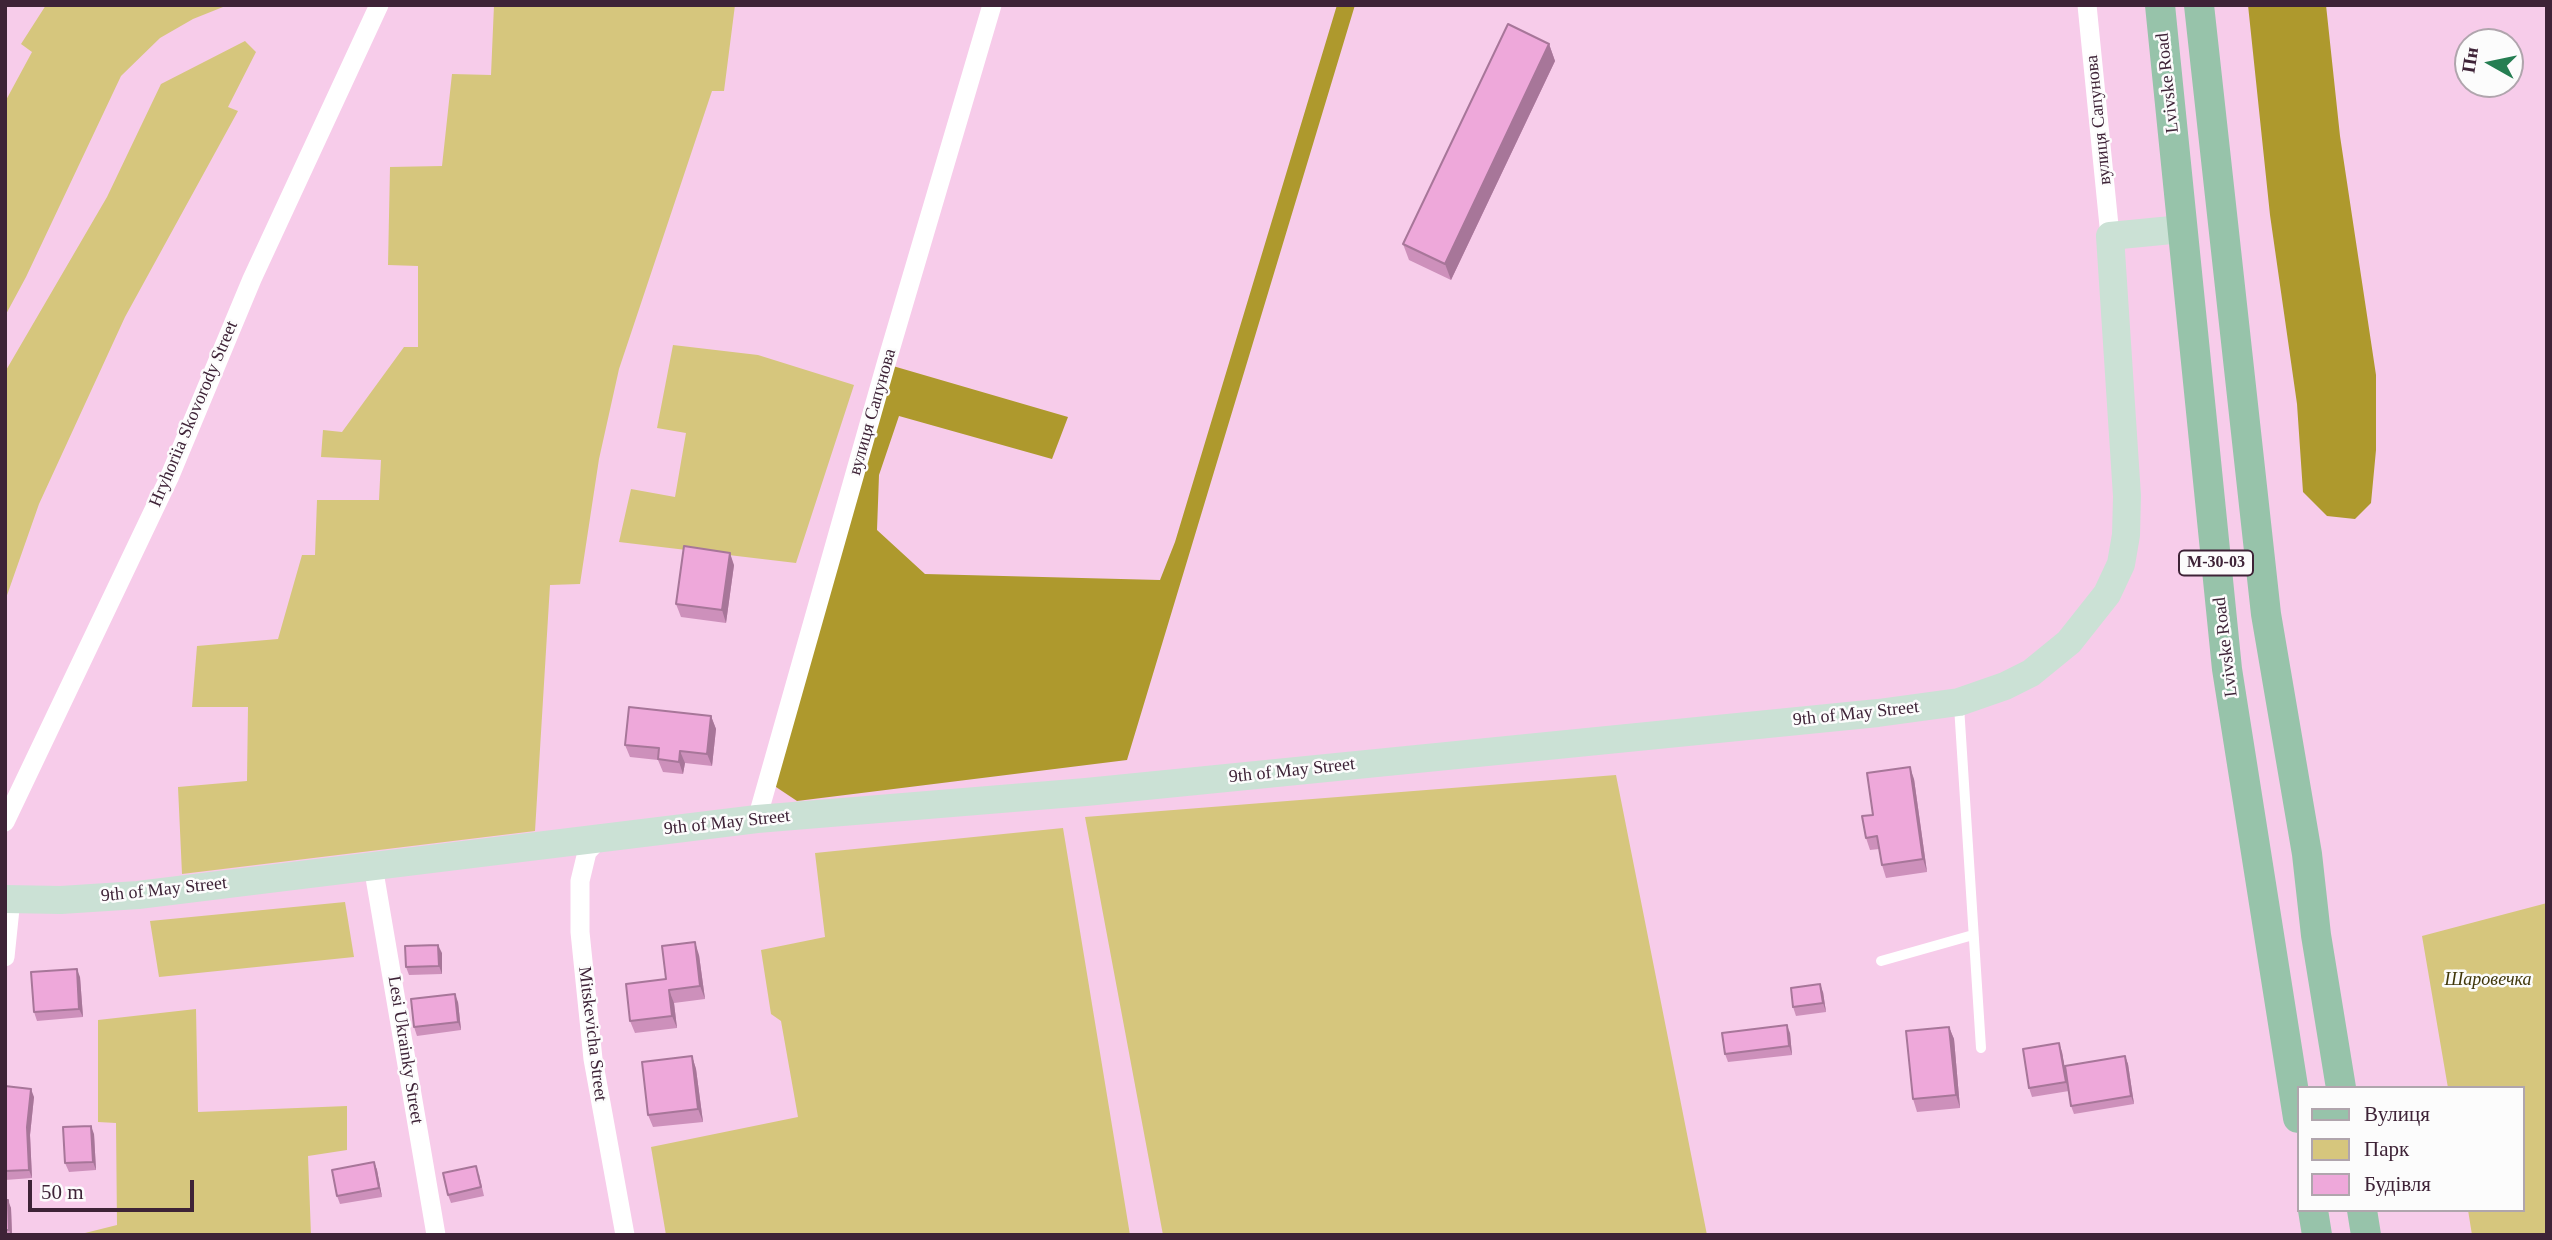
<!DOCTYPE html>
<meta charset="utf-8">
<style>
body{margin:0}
#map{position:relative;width:2552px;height:1240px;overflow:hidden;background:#f7ccea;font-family:Georgia,serif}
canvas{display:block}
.frame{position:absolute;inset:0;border:7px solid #3e2337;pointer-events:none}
.legend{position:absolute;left:2297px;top:1086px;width:228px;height:126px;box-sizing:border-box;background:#fcfcfc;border:2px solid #b0a5ad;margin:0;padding:9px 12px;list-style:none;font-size:21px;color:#3e2337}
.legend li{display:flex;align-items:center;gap:14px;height:35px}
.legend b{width:35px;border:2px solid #b0a5ad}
.north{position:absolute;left:2454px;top:28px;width:70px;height:70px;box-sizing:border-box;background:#fcfcfc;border:2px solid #b0a5ad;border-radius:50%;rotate:279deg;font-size:19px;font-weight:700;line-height:28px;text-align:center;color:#3e2337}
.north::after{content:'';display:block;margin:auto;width:24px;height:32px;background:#257e52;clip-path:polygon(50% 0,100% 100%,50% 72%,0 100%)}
.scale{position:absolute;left:28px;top:1180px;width:166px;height:32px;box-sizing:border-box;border:4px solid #3e2337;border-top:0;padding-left:9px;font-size:21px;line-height:24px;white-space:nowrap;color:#3e2337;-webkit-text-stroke:5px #fcfcfc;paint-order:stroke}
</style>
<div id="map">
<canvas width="2552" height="1240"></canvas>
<div class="frame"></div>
<ul class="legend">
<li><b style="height:9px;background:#97c3aa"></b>Вулиця</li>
<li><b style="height:19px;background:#d6c67d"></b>Парк</li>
<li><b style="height:19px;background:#eea8da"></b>Будівля</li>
</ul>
<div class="north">Пн</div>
<div class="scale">50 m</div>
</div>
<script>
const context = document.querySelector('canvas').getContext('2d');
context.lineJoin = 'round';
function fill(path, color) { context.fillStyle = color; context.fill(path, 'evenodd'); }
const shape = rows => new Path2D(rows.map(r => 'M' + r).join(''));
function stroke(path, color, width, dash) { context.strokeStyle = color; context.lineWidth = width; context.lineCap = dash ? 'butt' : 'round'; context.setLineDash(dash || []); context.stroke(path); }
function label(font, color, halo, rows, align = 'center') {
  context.font = font + ' Georgia,serif'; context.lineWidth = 5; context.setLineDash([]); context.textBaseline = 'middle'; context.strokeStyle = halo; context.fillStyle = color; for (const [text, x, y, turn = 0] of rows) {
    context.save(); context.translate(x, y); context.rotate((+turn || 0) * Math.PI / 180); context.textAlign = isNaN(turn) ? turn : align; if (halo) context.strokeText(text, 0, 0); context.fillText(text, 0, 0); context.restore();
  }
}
fill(shape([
 [46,5,228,5,193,19,160,38,121,76,26,277,5,316,5,102,32,52,21,44],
 [494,5,735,5,724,91,712,91,619,369,599,459,580,584,550,585,535,831,182,874,178,787,247,781,248,707,192,707,197,646,278,639,302,555,315,555,317,500,379,500,381,460,321,457,323,430,342,432,404,347,418,347,418,266,388,265,390,167,442,166,452,74,491,75],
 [245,41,256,52,228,107,238,111,125,317,39,504,5,601,5,372,107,197,161,84],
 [673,345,758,355,854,385,796,563,619,542,631,489,675,497,686,433,657,428],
 [1616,775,1707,1235,1163,1235,1085,817],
 [1063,828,1130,1235,666,1235,651,1147,798,1117,781,1021,771,1014,761,950,825,937,815,853],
 [345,902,354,957,159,977,150,921],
 [2547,903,2547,1235,2472,1235,2468,1210,2522,1210,2522,1088,2448,1088,2422,936],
 [196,1009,198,1112,347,1106,347,1150,308,1156,311,1235,77,1235,117,1225,116,1123,98,1122,98,1020]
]), '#d6c67d');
fill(shape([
 [1337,5,1355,5,1127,760,797,801,767,781,886,364,1068,417,1052,459,899,416,879,475,877,530,925,574,1160,580,1175,542],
 [2248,5,2326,5,2340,136,2376,375,2376,450,2371,503,2355,519,2327,516,2303,492,2297,404,2270,215]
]), '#ae992d');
stroke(shape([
 [1959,706,1981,1048],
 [1881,961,1973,935]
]), '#fff', 10);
stroke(shape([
 [2087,5,2110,236],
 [757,819,886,364,992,5],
 [5,822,169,478,252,279,379,5],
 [600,838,587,852,580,881,580,932,593,1059,625,1235],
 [373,866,436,1235],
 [5,957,11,899]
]), '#fff', 19);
stroke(shape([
 [5,899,61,900,138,895,757,819,1086,792,1878,713,1959,702,2005,686,2031,673,2069,642,2107,594,2121,564,2126,535,2127,496,2110,236,2182,229]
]), '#cbe1d5', 28);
stroke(shape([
 [2160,5,2227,669,2298,1118],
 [2199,5,2266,614,2307,854,2316,935,2341,1088],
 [2313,1210,2317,1235],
 [2362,1210,2366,1235]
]), '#97c3aa', 30);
fill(shape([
 [1549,44,1555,61,1451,280,1409,260,1403,244],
 [734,565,726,623,681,617,676,604],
 [711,716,716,729,712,766,685,763,683,774,663,772,658,760,630,757,625,745],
 [1914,779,1927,872,1886,878,1882,865,1879,849,1870,850,1866,838,1873,815],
 [442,953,442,974,409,975,406,967],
 [699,955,705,999,674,1003,677,1028,635,1033,630,1021,666,979],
 [80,977,83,1017,37,1021,34,1012],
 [1823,992,1826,1012,1796,1016,1793,1007],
 [458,1002,461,1030,417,1036,414,1027],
 [1949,1027,1954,1039,1960,1108,1917,1112,1913,1099],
 [1790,1033,1792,1055,1728,1062,1725,1054],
 [2062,1052,2066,1076,2125,1056,2128,1064,2134,1104,2074,1114,2071,1106,2069,1091,2032,1097,2029,1088],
 [692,1056,696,1069,703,1122,653,1127,648,1115],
 [5,1086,34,1097,30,1135,32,1178,5,1180],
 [94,1134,96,1170,69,1172,65,1163],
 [374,1162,377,1170,382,1197,340,1204,337,1196],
 [479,1174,484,1196,451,1203,448,1195],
 [5,1200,11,1208,12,1235,5,1235]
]), '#cd90bb');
fill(shape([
 [1549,44,1555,61,1451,280,1445,264],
 [730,553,734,565,726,623,722,610],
 [711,716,716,729,712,766,707,754],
 [680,751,685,763,683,774,679,762],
 [1910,767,1914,779,1927,872,1923,859],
 [695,942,699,955,705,999,700,986],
 [438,945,442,953,442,974,439,966],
 [77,969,80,977,83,1017,79,1009],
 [1820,984,1823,992,1826,1012,1823,1003],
 [669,990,674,1003,677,1028,672,1016],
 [455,994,458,1002,461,1030,458,1022],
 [1787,1025,1790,1033,1792,1055,1789,1046],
 [1949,1027,1954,1039,1960,1108,1956,1095],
 [2059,1043,2062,1052,2069,1091,2066,1082],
 [692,1056,696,1069,703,1122,698,1109],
 [2125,1056,2128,1064,2134,1104,2131,1096],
 [31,1089,34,1097,30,1135,32,1178,29,1170,27,1127],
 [91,1126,94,1134,96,1170,93,1162],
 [374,1162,377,1170,382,1197,379,1188],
 [8,1200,11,1208,12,1235,11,1235,9,1230]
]), '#a77699');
const building = shape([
 [1508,24,1549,44,1445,264,1403,244,1508,24],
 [684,546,730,553,722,610,676,604,684,546],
 [629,707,711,716,707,754,680,751,679,762,658,759,659,748,625,745,629,707],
 [1910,767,1923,859,1882,865,1877,836,1866,838,1862,816,1873,815,1867,773,1910,767],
 [695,942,700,986,669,990,672,1016,630,1021,626,984,666,979,662,946,695,942],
 [438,945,439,966,406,967,405,946,438,945],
 [77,969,79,1009,34,1012,31,972,77,969],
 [1820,984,1823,1003,1793,1007,1791,988,1820,984],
 [455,994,458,1022,414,1027,411,999,455,994],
 [1787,1025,1789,1046,1725,1054,1722,1033,1787,1025],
 [1949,1027,1956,1095,1913,1099,1906,1031,1949,1027],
 [2059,1043,2066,1082,2029,1088,2023,1049,2059,1043],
 [692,1056,698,1109,648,1115,642,1062,692,1056],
 [2125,1056,2131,1096,2071,1106,2065,1066,2125,1056],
 [5,1086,31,1089,27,1127,29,1170,5,1171,5,1086],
 [91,1126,93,1162,65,1163,63,1127,91,1126],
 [374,1162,379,1188,337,1196,332,1170,374,1162],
 [476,1166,481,1187,448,1195,443,1173,476,1166],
 [5,1200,8,1200,9,1230,5,1230,5,1200]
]);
fill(building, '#eea8da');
stroke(building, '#a77699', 2);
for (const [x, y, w] of [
 [2216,563,74]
]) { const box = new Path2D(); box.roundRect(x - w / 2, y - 12.5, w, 25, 5); context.fillStyle = '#fcfcfc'; context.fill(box); stroke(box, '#3e2337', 2); }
label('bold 16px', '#3e2337', null, [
 ["М-30-03",2216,563]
]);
label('18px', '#3e2337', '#fcfcfc', [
 ["Lvivske Road",2168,83,-96],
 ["вулиця Сапунова",2099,120,-96],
 ["вулиця Сапунова",873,412,-74],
 ["Hryhoriia Skovorody Street",194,414,-67],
 ["Lvivske Road",2226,647,-97],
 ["9th of May Street",1856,714,-6],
 ["9th of May Street",1292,771,-6],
 ["9th of May Street",727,823,-6],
 ["9th of May Street",164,890,-6],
 ["Mitskevicha Street",592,1034,83],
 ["Lesi Ukrainky Street",405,1050,81]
]);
label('italic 18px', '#40370a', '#fcfcfc', [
 ["Шаровечка",2488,980]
]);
</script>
